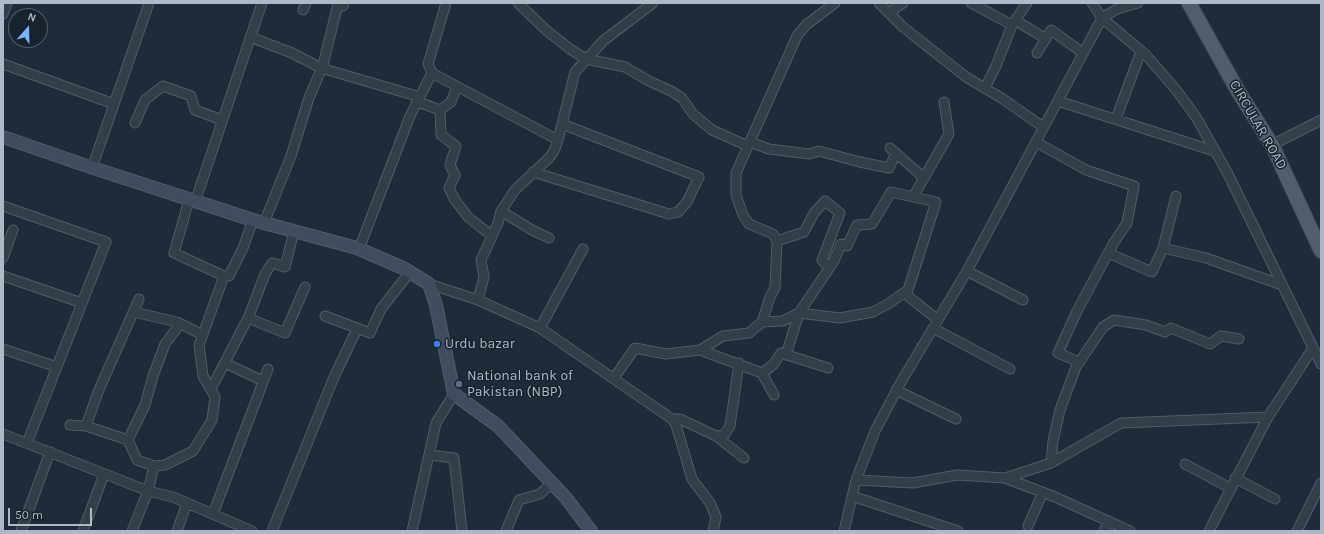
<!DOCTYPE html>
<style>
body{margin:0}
#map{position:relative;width:1324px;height:534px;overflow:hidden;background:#1e2c3a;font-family:Karla,sans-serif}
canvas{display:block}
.frame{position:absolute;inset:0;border:4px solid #acb9c7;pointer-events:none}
.north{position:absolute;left:8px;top:8px;width:40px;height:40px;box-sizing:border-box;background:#18232f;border:1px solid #535f6c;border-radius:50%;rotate:20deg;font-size:11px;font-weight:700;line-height:16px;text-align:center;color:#acb9c7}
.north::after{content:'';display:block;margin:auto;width:14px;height:18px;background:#7ab6ff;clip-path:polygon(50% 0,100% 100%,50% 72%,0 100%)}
.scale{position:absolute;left:8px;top:508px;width:84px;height:18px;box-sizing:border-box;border:2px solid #acb9c7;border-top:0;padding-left:5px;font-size:12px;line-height:14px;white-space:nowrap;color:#acb9c7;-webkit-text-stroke:3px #18232f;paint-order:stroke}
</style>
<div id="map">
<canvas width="1324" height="534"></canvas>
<div class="frame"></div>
<div class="north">N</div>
<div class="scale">50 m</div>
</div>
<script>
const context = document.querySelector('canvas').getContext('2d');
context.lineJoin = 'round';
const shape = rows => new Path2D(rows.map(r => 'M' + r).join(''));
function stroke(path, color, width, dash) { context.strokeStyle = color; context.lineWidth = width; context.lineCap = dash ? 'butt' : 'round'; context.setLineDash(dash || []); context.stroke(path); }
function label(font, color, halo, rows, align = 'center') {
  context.font = font + ' Karla,sans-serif'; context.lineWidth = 3; context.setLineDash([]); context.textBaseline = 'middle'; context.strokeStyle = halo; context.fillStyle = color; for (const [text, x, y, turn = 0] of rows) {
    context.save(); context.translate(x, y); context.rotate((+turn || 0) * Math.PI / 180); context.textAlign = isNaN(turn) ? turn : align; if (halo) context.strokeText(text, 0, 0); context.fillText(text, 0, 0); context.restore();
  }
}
const street = shape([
 [446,3,428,64,432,73,558,140],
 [518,3,546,30,570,49,586,59,625,67,649,81,671,91,682,98,693,114,712,130,748,146],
 [879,3,903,27,966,77,1003,99,1043,127],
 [971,3,1012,25],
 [1092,3,1102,18,1146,55,1177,91,1196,117,1227,172,1321,364],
 [303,10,306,3],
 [889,13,903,3],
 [3,14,7,3],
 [1015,20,1046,39],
 [250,37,292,53,321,68,420,97],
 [1037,53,1051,30,1083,53],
 [3,64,114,104],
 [985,88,996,66,1012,25,1027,3],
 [1058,101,1214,151],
 [418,102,440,110,441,135,456,146,450,165,455,175,449,188,455,200,468,217,492,236],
 [440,110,451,102,457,87],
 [1116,119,1141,51],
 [135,123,145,100,163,86,191,96,195,110,222,120],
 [750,142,769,149,809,154,819,151,860,162,889,168,896,153],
 [1036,142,1086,170,1134,186,1127,223,1113,244,1077,311,1058,353,1079,362],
 [1272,145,1321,120],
 [890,148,924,178],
 [92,168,149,3],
 [533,172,669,214,678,212,687,202,699,177,562,124],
 [913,197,949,134,944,102],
 [189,200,174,253,224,276],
 [195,202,262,3],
 [3,206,106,242,27,443],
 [501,211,532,230,549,238],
 [264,223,291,156,309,98,323,65,338,4,343,6,344,3],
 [777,241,773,234,749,224,743,215,736,195,736,173,797,36,806,25,835,3],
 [1163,248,1206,258,1282,285],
 [359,249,410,116,432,73],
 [1108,253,1152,272,1163,248,1176,196],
 [3,258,13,230],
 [967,271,1023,300],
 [3,276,82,303],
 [429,284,478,300,540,328,672,419,676,425,692,479,710,503,716,517,713,531],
 [904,293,938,320],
 [478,300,484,277,481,260,498,223,501,211,515,190,549,158,554,151,558,140,575,72,603,41,653,3],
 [134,312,177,322,203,335],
 [325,316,370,333,381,309,410,272],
 [248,318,285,333,305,287],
 [762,322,770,297,775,288,777,241,804,232,814,213,825,201,840,213,822,260,829,268],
 [540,328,583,249],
 [933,328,1010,369],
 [3,349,57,367],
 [700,350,762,373,774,395],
 [225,363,263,381],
 [762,373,774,364,781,353,828,368],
 [614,378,635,348,666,354,700,350,723,336,749,333,762,322,783,321,799,313,840,318,873,312,888,304,908,290,936,202,891,192,872,224,857,225,847,246,841,244,834,261,799,313,786,355],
 [211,389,249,316,265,274,272,263,285,267,294,231],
 [896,390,956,419],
 [672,419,680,419,716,436,744,458],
 [70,425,86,426,128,440],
 [86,426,98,392,139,299],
 [3,434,148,491,173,497,252,531],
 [716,436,724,435,730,426,739,363],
 [430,455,454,458,462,531],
 [1051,463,1053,441,1060,410,1076,367,1103,327,1114,320,1146,325,1165,332,1171,328,1210,344,1221,336,1239,339],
 [1185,464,1230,488],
 [154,466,137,460,128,440,145,405,153,376,165,344,180,324],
 [1005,478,1051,463,1121,423,1268,417],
 [1235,478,1275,499],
 [856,480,913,483,957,475,1005,478,1055,497,1130,531],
 [852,496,958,531],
 [213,514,268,369],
 [1028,526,1043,492],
 [21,531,50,452],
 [83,531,104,474],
 [132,531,148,491,154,466,165,465,193,451,212,420,215,397,203,376,199,345,224,276,229,276,243,248,253,220],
 [177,531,187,503],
 [272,531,334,377,357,329],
 [412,531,436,423,454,394],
 [506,531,519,500,540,494,552,483],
 [844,531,856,480,875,431,901,382,967,271,1102,18,1117,9,1138,3],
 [1104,531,1109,521],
 [1209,531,1268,417,1313,348],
 [1297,531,1321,483]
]);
const secondary = shape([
 [3,137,90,167,253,220,357,248,405,269,429,284,436,305,454,394,498,426,566,498,591,531]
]);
const primary = shape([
 [1189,3,1238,91,1272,145,1321,251]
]);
stroke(street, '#505c68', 11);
stroke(secondary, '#505c68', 14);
stroke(primary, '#3c4754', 16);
stroke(street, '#323e4a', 9);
stroke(secondary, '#404d5e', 12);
stroke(primary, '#505d6b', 14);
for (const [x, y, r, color] of [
 [437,344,4,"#3f7fe0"],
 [459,384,4,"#5c6f8a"]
]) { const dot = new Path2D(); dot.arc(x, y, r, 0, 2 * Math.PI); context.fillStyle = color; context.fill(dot); stroke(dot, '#18232f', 1.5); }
label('14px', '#acb9c7', '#18232f', [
 ["CIRCULAR ROAD",1258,125,60]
]);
label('14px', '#acb9c7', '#18232f', [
 ["Urdu bazar",445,344],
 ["National bank of",467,376],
 ["Pakistan (NBP)",467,392]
], 'left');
</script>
